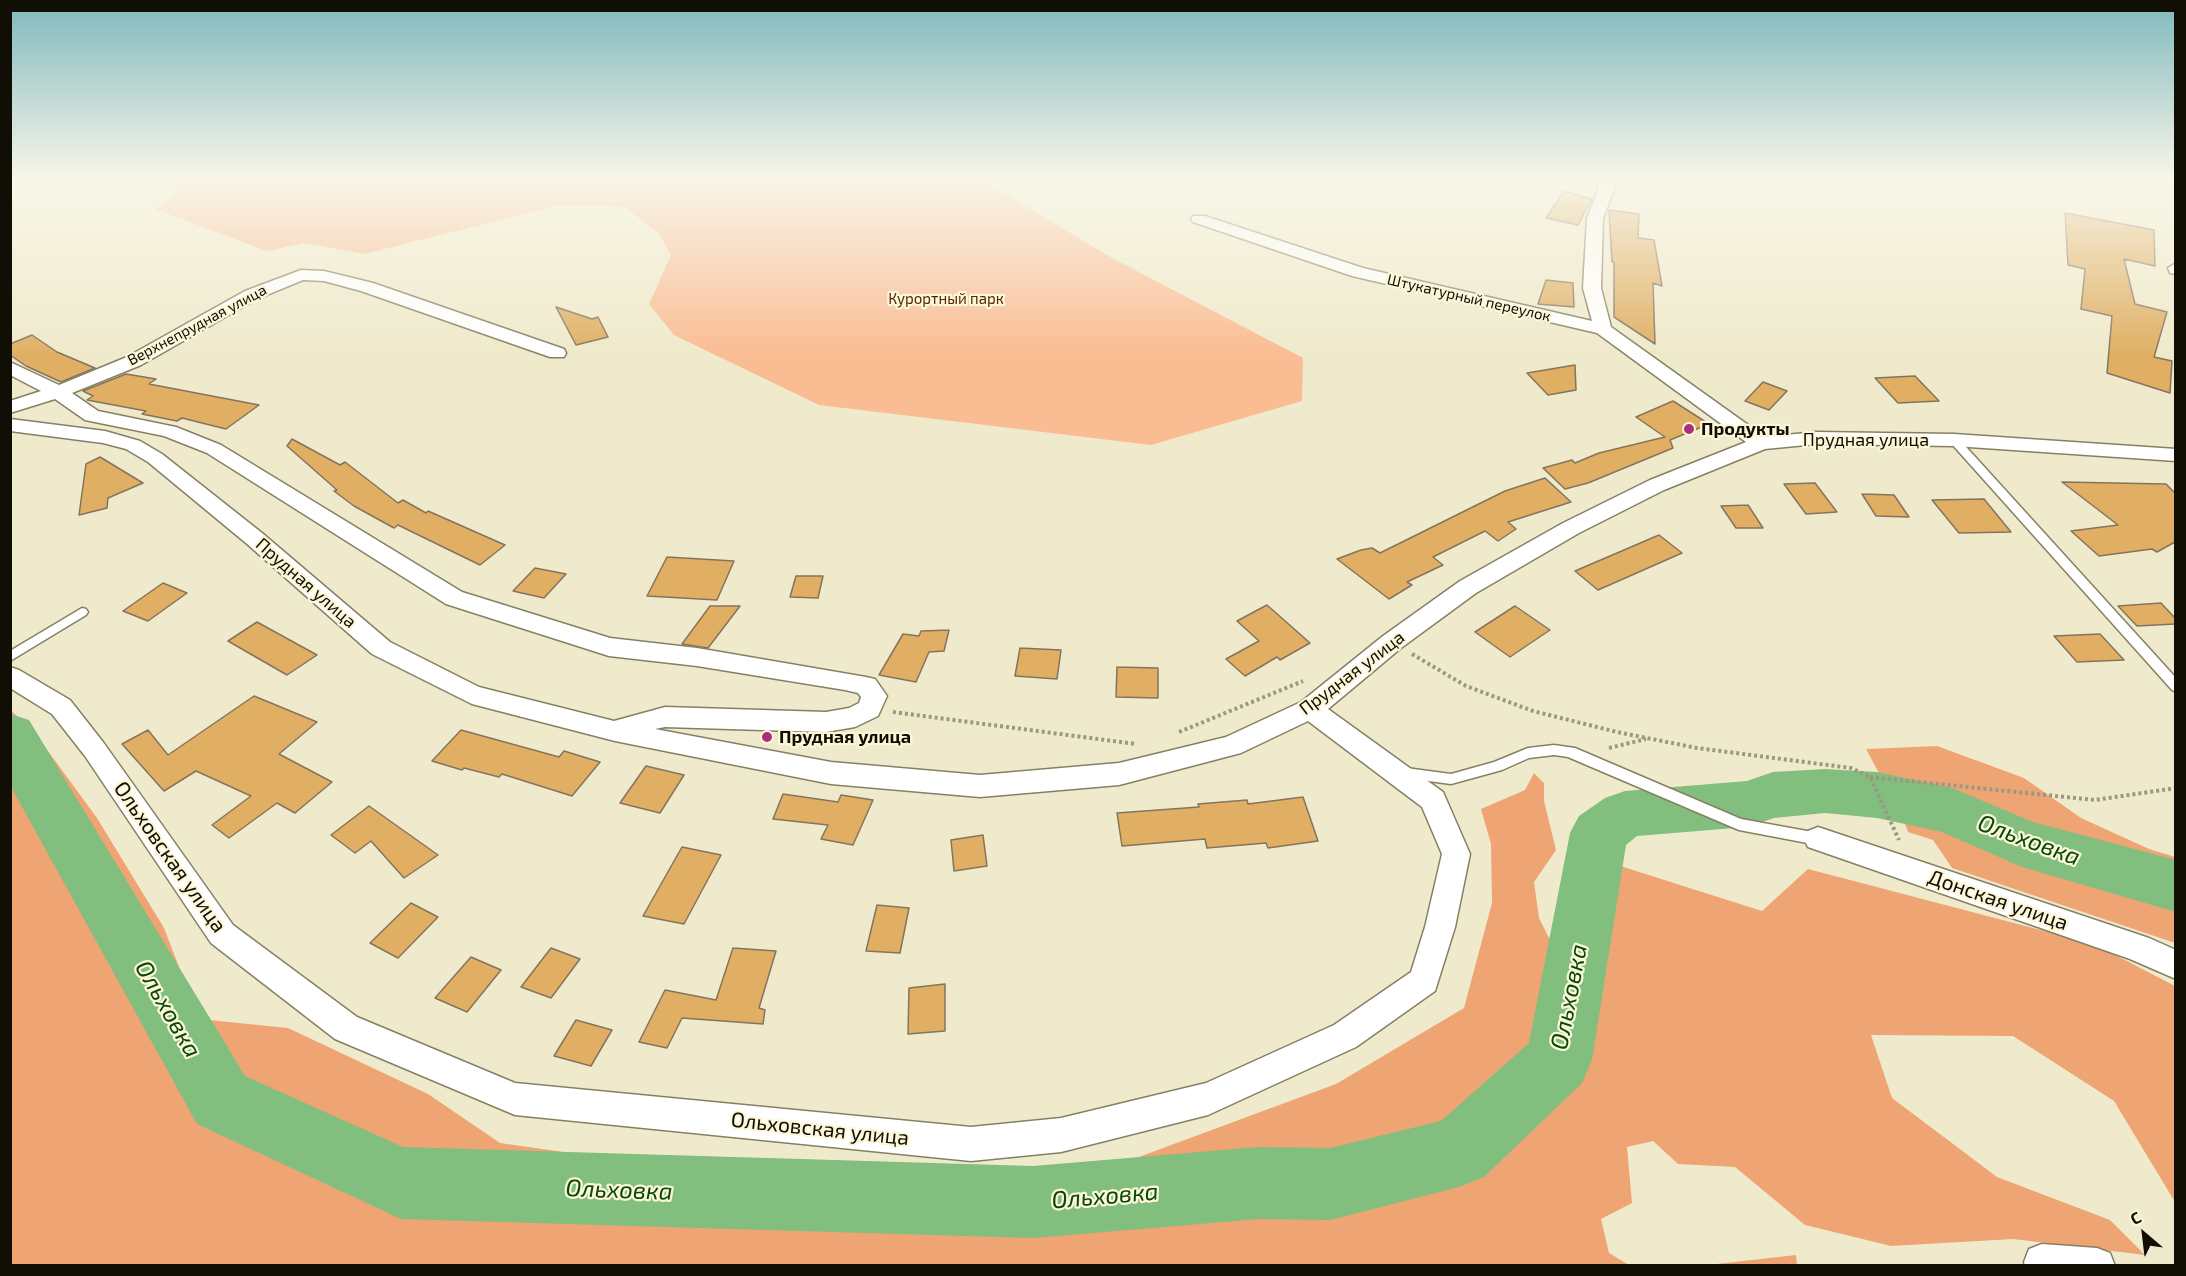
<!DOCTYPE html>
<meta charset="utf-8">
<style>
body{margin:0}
#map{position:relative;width:2186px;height:1276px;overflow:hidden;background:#f0eacc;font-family:"Exo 2",sans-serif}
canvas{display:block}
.frame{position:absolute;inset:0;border:12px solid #100e05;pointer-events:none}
.north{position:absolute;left:2114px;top:1204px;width:60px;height:60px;-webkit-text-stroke:4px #fdf7d9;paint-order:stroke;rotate:332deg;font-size:16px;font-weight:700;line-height:24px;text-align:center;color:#100e05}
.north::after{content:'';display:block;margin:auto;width:21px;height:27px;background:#100e05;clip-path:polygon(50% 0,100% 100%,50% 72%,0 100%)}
</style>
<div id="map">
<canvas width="2186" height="1276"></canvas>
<div class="frame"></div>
<div class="north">С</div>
</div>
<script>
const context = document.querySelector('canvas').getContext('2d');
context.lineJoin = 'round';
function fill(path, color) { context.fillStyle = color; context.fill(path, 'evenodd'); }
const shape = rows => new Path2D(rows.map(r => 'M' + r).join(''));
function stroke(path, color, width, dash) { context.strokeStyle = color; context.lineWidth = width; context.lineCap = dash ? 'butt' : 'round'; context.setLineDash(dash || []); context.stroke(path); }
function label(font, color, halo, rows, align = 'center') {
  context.font = font + ' "Exo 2",sans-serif'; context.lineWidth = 4.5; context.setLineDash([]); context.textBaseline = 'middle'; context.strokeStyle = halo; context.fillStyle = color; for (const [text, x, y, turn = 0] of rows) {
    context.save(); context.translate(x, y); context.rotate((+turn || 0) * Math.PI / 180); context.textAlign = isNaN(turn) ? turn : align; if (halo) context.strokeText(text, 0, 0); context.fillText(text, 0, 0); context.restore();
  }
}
fill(shape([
 [142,177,978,177,1110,257,1303,358,1302,401,1151,445,819,405,674,335,649,304,671,255,659,234,625,207,561,205,364,254,305,243,267,251,155,209,178,192]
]), '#fabc93');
fill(shape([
 [10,710,31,728,97,818,164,928,199,1019,288,1028,428,1094,500,1143,619,1160,646,1207,1077,1217,1109,1168,1336,1084,1464,1008,1492,903,1491,844,1481,809,1525,790,1534,773,1544,783,1544,801,1556,850,1534,882,1539,918,1552,944,1592,972,1604,937,1614,864,1762,911,1808,869,2094,944,2175,986,2175,1202,2114,1101,2013,1036,1871,1035,1892,1098,1997,1177,2110,1220,2145,1255,2013,1239,1891,1246,1805,1225,1735,1167,1678,1164,1653,1141,1627,1147,1632,1203,1601,1219,1609,1253,1629,1265,11,1265],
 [1937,746,2024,778,2081,818,2149,849,2175,857,2175,943,1952,868,1933,840,1908,832,1902,816,1866,749],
 [1796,1255,1797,1265,1708,1265]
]), '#eea473');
fill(shape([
 [10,714,29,720,245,1076,403,1147,1033,1166,1259,1147,1330,1148,1441,1121,1529,1043,1570,833,1579,816,1605,798,1625,791,1747,781,1773,772,1825,769,1877,772,1952,788,2033,822,2176,860,2176,912,2022,867,1942,832,1877,818,1825,813,1774,818,1747,827,1637,836,1626,845,1592,1060,1582,1083,1484,1177,1459,1187,1330,1220,1259,1219,1033,1238,401,1219,197,1124,10,785,10,714]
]), '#82be7e');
const building = shape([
 [1564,191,1592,199,1578,225,1546,218,1564,191],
 [1609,210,1639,214,1638,238,1654,240,1662,286,1653,283,1655,344,1614,317,1614,262,1612,262,1609,210],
 [2065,213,2154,230,2155,266,2124,259,2135,304,2167,312,2154,357,2172,361,2170,393,2107,373,2112,316,2081,309,2085,269,2068,265,2065,213],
 [1546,280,1573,283,1574,307,1538,304,1546,280],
 [556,307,592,319,598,317,608,337,576,345,556,307],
 [32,335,57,352,95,368,61,382,26,366,10,355,10,344,32,335],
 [1575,365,1576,390,1548,395,1527,373,1575,365],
 [126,374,156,379,149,384,259,405,226,429,182,418,177,421,142,414,146,411,87,400,93,396,83,391,126,374],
 [1915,376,1939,401,1898,403,1875,378,1915,376],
 [1763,382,1787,391,1769,410,1745,401,1763,382],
 [1673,401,1709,424,1670,440,1673,448,1588,483,1565,489,1543,468,1572,460,1575,463,1599,453,1665,437,1636,417,1673,401],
 [292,439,340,465,345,462,398,503,403,500,426,513,428,511,505,545,480,565,398,525,394,528,354,506,334,491,337,490,287,446,292,439],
 [100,457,143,483,108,498,107,508,79,515,86,464,100,457],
 [1545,478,1571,502,1508,522,1516,529,1498,541,1485,531,1433,557,1443,565,1407,582,1412,585,1389,599,1337,559,1361,550,1372,548,1380,553,1505,491,1545,478],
 [2062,482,2166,484,2175,493,2175,542,2157,552,2152,549,2099,556,2071,531,2118,525,2062,482],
 [1815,483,1837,512,1806,514,1784,484,1815,483],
 [1862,494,1894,495,1909,517,1876,516,1862,494],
 [1984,499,2011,532,1959,533,1932,500,1984,499],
 [1748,505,1763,528,1736,528,1721,506,1748,505],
 [1659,535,1682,553,1598,590,1575,571,1659,535],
 [667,557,734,561,717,600,647,596,667,557],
 [535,568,566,574,544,598,513,591,535,568],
 [796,576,823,576,818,598,790,597,796,576],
 [163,583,187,593,148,621,123,611,163,583],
 [2161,603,2175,618,2175,624,2137,626,2118,606,2161,603],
 [1267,605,1310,643,1280,660,1277,657,1245,676,1226,659,1259,641,1237,621,1267,605],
 [710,606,740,606,708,648,682,644,710,606],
 [1515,606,1550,630,1510,657,1475,632,1515,606],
 [257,622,317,655,287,675,228,641,257,622],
 [949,630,944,651,929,652,916,682,879,675,903,634,919,636,921,631,949,630],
 [2100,634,2124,660,2077,662,2054,636,2100,634],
 [1020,648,1061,650,1057,679,1015,676,1020,648],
 [1117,667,1158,668,1158,698,1116,697,1117,667],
 [254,696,317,722,279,754,332,782,295,813,277,803,229,838,212,825,251,796,196,771,164,791,122,744,148,730,168,755,254,696],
 [461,730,559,757,564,751,600,762,572,796,502,774,499,777,464,768,462,770,432,761,461,730],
 [646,766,684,775,660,813,620,803,646,766],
 [783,794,838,802,841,795,873,800,853,845,821,839,828,825,773,819,783,794],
 [1303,797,1318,841,1268,848,1266,843,1207,848,1205,839,1122,846,1117,813,1199,807,1198,804,1247,800,1248,804,1303,797],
 [369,806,438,855,404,878,371,841,355,853,331,835,369,806],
 [983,835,987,866,954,871,951,840,983,835],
 [682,847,721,855,684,924,643,916,682,847],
 [411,903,438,917,398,958,370,943,411,903],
 [877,905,909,908,900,953,866,951,877,905],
 [551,948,580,959,551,998,521,987,551,948],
 [733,948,776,951,759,1008,765,1010,763,1024,682,1018,667,1048,639,1042,665,990,716,1000,733,948],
 [471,957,501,970,467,1012,435,998,471,957],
 [945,984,945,1031,908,1034,909,988,945,984],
 [576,1020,612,1030,591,1066,554,1056,576,1020]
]);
fill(building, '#e0af64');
stroke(building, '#85745d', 1.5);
const lane = shape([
 [1954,437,1958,438,2176,678,2176,692,2172,690,1950,442,1949,440,1954,437],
 [82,608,86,609,88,612,86,615,10,661,10,651,82,608],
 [1554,745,1575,748,1741,819,1818,833,1823,835,1825,839,1823,843,1818,845,1739,830,1568,757,1554,755,1529,758,1502,770,1451,784,1406,778,1401,777,1399,773,1401,769,1406,768,1451,774,1494,762,1528,748,1554,745]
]);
const street = shape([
 [1593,177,1608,177,1615,188,1603,218,1601,288,1611,327,1765,437,1816,432,1954,434,2176,449,2176,461,1954,446,1816,444,1765,449,1664,490,1579,533,1476,593,1401,648,1328,709,1443,792,1470,854,1455,927,1435,991,1356,1047,1208,1115,1061,1152,971,1161,515,1115,335,1039,211,943,85,756,52,714,10,688,10,667,19,670,70,700,103,742,233,925,357,1017,515,1083,971,1127,1061,1118,1206,1083,1334,1025,1411,972,1425,927,1442,854,1422,807,1308,721,1241,753,1119,785,980,797,831,784,615,741,472,704,372,654,246,543,148,462,126,449,103,443,10,431,10,419,105,431,140,441,162,454,262,533,390,642,479,687,614,721,665,707,826,712,849,708,859,703,861,697,858,693,845,690,697,666,609,656,446,604,207,453,164,436,85,420,55,399,10,413,10,401,41,391,10,375,10,362,59,385,127,357,245,291,301,270,324,271,373,283,564,349,566,353,564,357,550,357,361,291,324,281,303,280,257,299,141,365,72,393,98,411,176,427,221,445,462,592,610,638,697,648,866,677,875,679,887,696,878,716,855,727,826,732,665,727,655,729,831,762,980,775,1119,763,1226,737,1301,702,1383,636,1460,581,1563,523,1650,480,1746,442,1597,333,1352,276,1193,222,1191,219,1193,216,1205,216,1363,268,1592,321,1583,288,1587,218,1599,188,1593,177],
 [2176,263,2176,274,2170,273,2168,268,2176,263],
 [1818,827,2149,938,2176,950,2176,979,2130,959,1808,847,1804,839,1808,831,1818,827],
 [2042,1244,2097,1248,2110,1253,2115,1266,2025,1266,2024,1262,2029,1249,2042,1244]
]);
stroke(lane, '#858064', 3);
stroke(street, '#858064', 3);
stroke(shape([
 [1412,654,1466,686,1533,711,1617,732,1697,748,1851,768,1870,777,1899,840],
 [893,712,1136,744],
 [1179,732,1303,681],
 [1609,748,1646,739],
 [1870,777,2095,800,2176,788]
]), '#9c9781', 4, [3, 3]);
fill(lane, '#fff');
fill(street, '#fff');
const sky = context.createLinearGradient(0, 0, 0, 356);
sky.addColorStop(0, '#7fb8be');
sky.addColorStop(0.5, '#f8f6e8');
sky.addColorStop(1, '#f8f6e800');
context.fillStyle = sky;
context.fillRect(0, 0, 2186, 356);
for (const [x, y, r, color] of [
 [1689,429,6,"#ad2d7b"],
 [767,737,6,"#ad2d7b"]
]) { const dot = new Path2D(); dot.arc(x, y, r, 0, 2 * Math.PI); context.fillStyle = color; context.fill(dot); stroke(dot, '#fdf7d9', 2); }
label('15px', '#100e05', '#fdf7d9', [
 ["Штукатурный переулок",1469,298,13],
 ["Верхнепрудная улица",197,325,-28]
]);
label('15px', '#542600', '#fdf7d9', [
 ["Курортный парк",946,299]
]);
label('bold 18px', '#100e05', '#fdf7d9', [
 ["Продукты",1701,429],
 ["Прудная улица",779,737]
], 'left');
label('18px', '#100e05', '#fdf7d9', [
 ["Прудная улица",1866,440],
 ["Прудная улица",306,583,41],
 ["Прудная улица",1352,673,-37]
]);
label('21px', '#100e05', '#fdf7d9', [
 ["Ольховская улица",170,857,55],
 ["Донская улица",1998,900,19],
 ["Ольховская улица",820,1129,6]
]);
label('italic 24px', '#084909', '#fdf7d9', [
 ["Ольховка",2029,840,20],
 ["Ольховка",1569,997,-79],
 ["Ольховка",168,1009,60],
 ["Ольховка",619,1190,2],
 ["Ольховка",1105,1196,-5]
]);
</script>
